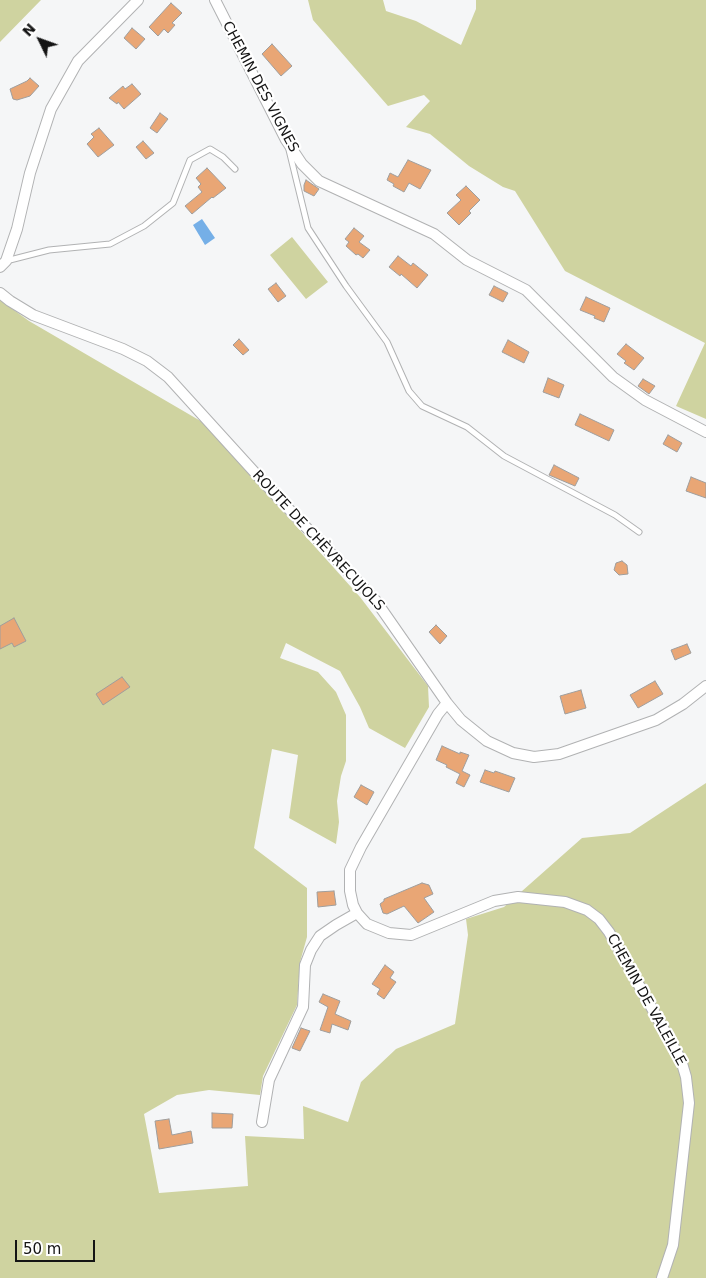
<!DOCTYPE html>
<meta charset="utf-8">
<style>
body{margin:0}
#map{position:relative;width:706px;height:1278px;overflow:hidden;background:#f5f6f7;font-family:"DejaVu Sans",sans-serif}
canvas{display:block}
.north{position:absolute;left:15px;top:15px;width:50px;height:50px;-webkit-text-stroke:4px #fff;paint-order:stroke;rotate:312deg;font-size:14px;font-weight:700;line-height:20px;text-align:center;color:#141414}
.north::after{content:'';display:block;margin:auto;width:18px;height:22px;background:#141414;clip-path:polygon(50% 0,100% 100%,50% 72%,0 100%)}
.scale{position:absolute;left:15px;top:1240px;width:80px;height:22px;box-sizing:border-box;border:2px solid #141414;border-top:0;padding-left:6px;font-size:15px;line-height:18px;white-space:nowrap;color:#141414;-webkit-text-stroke:4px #fff;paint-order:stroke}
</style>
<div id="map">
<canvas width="706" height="1278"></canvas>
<div class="north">N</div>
<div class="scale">50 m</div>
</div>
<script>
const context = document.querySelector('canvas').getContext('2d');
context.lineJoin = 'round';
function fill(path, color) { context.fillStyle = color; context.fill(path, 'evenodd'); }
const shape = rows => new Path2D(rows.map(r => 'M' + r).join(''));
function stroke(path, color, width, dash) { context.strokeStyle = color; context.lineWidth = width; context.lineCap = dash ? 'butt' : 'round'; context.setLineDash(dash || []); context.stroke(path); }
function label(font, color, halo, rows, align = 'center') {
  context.font = font + ' "DejaVu Sans",sans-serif'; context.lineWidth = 4.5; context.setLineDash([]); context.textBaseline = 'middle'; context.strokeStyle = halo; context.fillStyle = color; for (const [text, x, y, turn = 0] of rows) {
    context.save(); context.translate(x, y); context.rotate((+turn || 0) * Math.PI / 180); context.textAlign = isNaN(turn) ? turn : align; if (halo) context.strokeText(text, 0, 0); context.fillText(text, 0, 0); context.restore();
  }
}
fill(shape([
 [0,0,41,0,0,42],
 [308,0,383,0,386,11,416,21,461,45,476,9,476,0,706,0,706,419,676,406,705,343,565,271,515,191,503,187,469,166,430,134,406,127,430,101,424,95,388,106,313,20],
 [292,237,328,282,306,299,270,255],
 [0,300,29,321,204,423,360,597,428,686,429,707,405,748,369,728,360,707,340,671,286,643,280,658,318,672,336,692,346,715,346,761,341,776,337,801,339,822,336,844,289,818,298,755,272,749,254,848,307,888,307,937,300,962,297,1005,263,1076,260,1095,209,1090,177,1095,144,1114,159,1193,248,1186,245,1136,304,1139,303,1106,348,1122,361,1082,396,1049,455,1024,468,935,466,919,504,907,582,838,630,833,706,783,706,1278,0,1278]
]), '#cfd3a0');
fill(shape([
 [202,219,215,238,205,245,193,225]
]), '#75afe7');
const building = shape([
 [171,3,182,13,172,23,175,25,168,33,164,29,158,36,149,27,171,3],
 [132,28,145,39,136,49,124,38,132,28],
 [272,44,292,66,281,76,262,54,272,44],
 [30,78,39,86,30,96,17,100,13,99,10,89,27,81,30,78],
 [132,84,141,94,124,109,118,102,117,104,109,98,123,86,125,89,132,84],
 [160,113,168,119,157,133,150,128,160,113],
 [99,128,114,145,98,157,87,144,94,137,91,134,99,128],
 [143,141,154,153,146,159,136,147,143,141],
 [408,160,431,170,420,189,409,183,404,192,393,186,394,184,387,180,390,173,398,177,408,160],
 [207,168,226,188,213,198,212,197,192,214,185,206,202,192,198,187,201,184,196,178,207,168],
 [306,180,319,189,314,196,304,191,304,185,306,180],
 [466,186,480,200,469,211,471,213,459,225,447,213,461,200,456,195,466,186],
 [354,228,364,236,359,242,370,250,363,258,358,254,356,255,346,246,349,242,345,239,354,228],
 [398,256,411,266,413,263,428,275,417,288,401,274,400,276,389,267,398,256],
 [276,283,286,296,278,302,268,289,276,283],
 [494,286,508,293,503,302,489,295,494,286],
 [586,297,610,308,604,322,594,318,595,316,580,310,586,297],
 [239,339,249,350,243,355,233,345,239,339],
 [508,340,529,352,524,363,502,352,508,340],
 [626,344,644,358,634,370,624,363,626,361,617,354,626,344],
 [548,378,564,385,559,398,543,392,548,378],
 [643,379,655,386,649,394,638,386,643,379],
 [580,414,614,430,609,441,575,425,580,414],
 [668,435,682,443,677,452,663,444,668,435],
 [554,465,579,478,575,486,549,475,554,465],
 [691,477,706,483,706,498,686,491,691,477],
 [622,561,627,565,628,574,619,575,614,570,616,563,622,561],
 [14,618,26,641,14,647,12,643,0,649,0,626,14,618],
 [436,625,447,636,440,644,429,632,436,625],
 [687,644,691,653,675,660,671,650,687,644],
 [122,677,130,687,103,705,96,694,122,677],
 [655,681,663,694,638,708,630,695,655,681],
 [581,690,586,708,565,714,560,696,581,690],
 [442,746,460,754,460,752,469,755,462,771,470,775,464,787,456,783,460,774,446,767,447,765,436,760,442,746],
 [485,770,494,773,495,771,515,778,509,792,480,782,485,770],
 [361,785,374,792,367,805,354,797,361,785],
 [422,883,429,885,433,894,424,898,434,912,418,923,404,906,387,914,383,913,380,904,384,901,384,899,422,883],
 [334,891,336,905,318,907,317,892,334,891],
 [385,965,394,972,390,978,396,982,384,999,377,994,380,989,372,984,385,965],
 [323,994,340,1001,335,1014,351,1021,348,1030,332,1024,330,1033,320,1030,328,1007,319,1002,323,994],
 [301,1028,310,1031,300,1051,292,1048,301,1028],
 [212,1113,233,1114,232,1128,212,1128,212,1113],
 [169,1119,172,1135,191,1131,193,1143,159,1149,155,1121,169,1119]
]);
fill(building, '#e9a675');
stroke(building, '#9f9e9d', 1);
const lane = shape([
 [289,150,308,228,346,286,387,342,409,391,422,406,467,427,504,456,615,515,639,532],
 [6,261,49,250,110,244,144,226,173,203,190,160,210,149,223,157,235,169]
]);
const street = shape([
 [215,0,286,140,302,164,319,181,434,234,467,260,526,290,613,377,645,400,706,432],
 [0,267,6,261,17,229,30,173,51,109,78,61,138,0],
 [0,293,10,301,33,315,123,349,147,361,168,377,267,486,376,601,447,703,461,720,487,741,513,753,534,757,559,754,656,720,683,704,706,686],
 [447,703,438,714,361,847,350,870,350,891,353,905,357,913,367,924,389,933,411,935,494,901,518,897,565,902,587,910,599,919,609,932,681,1060,686,1077,689,1103,673,1245,662,1278],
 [262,1122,269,1080,303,1007,305,965,311,950,320,936,336,925,357,913]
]);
stroke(lane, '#b1b2b3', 7);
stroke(street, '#b1b2b3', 12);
stroke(lane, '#fff', 5);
stroke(street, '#fff', 10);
label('14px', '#141414', '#fff', [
 ["CHEMIN DES VIGNES",260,87,62],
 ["ROUTE DE CHÈVRECUJOLS",318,541,47],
 ["CHEMIN DE VALEILLE",646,1000,61]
]);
</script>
